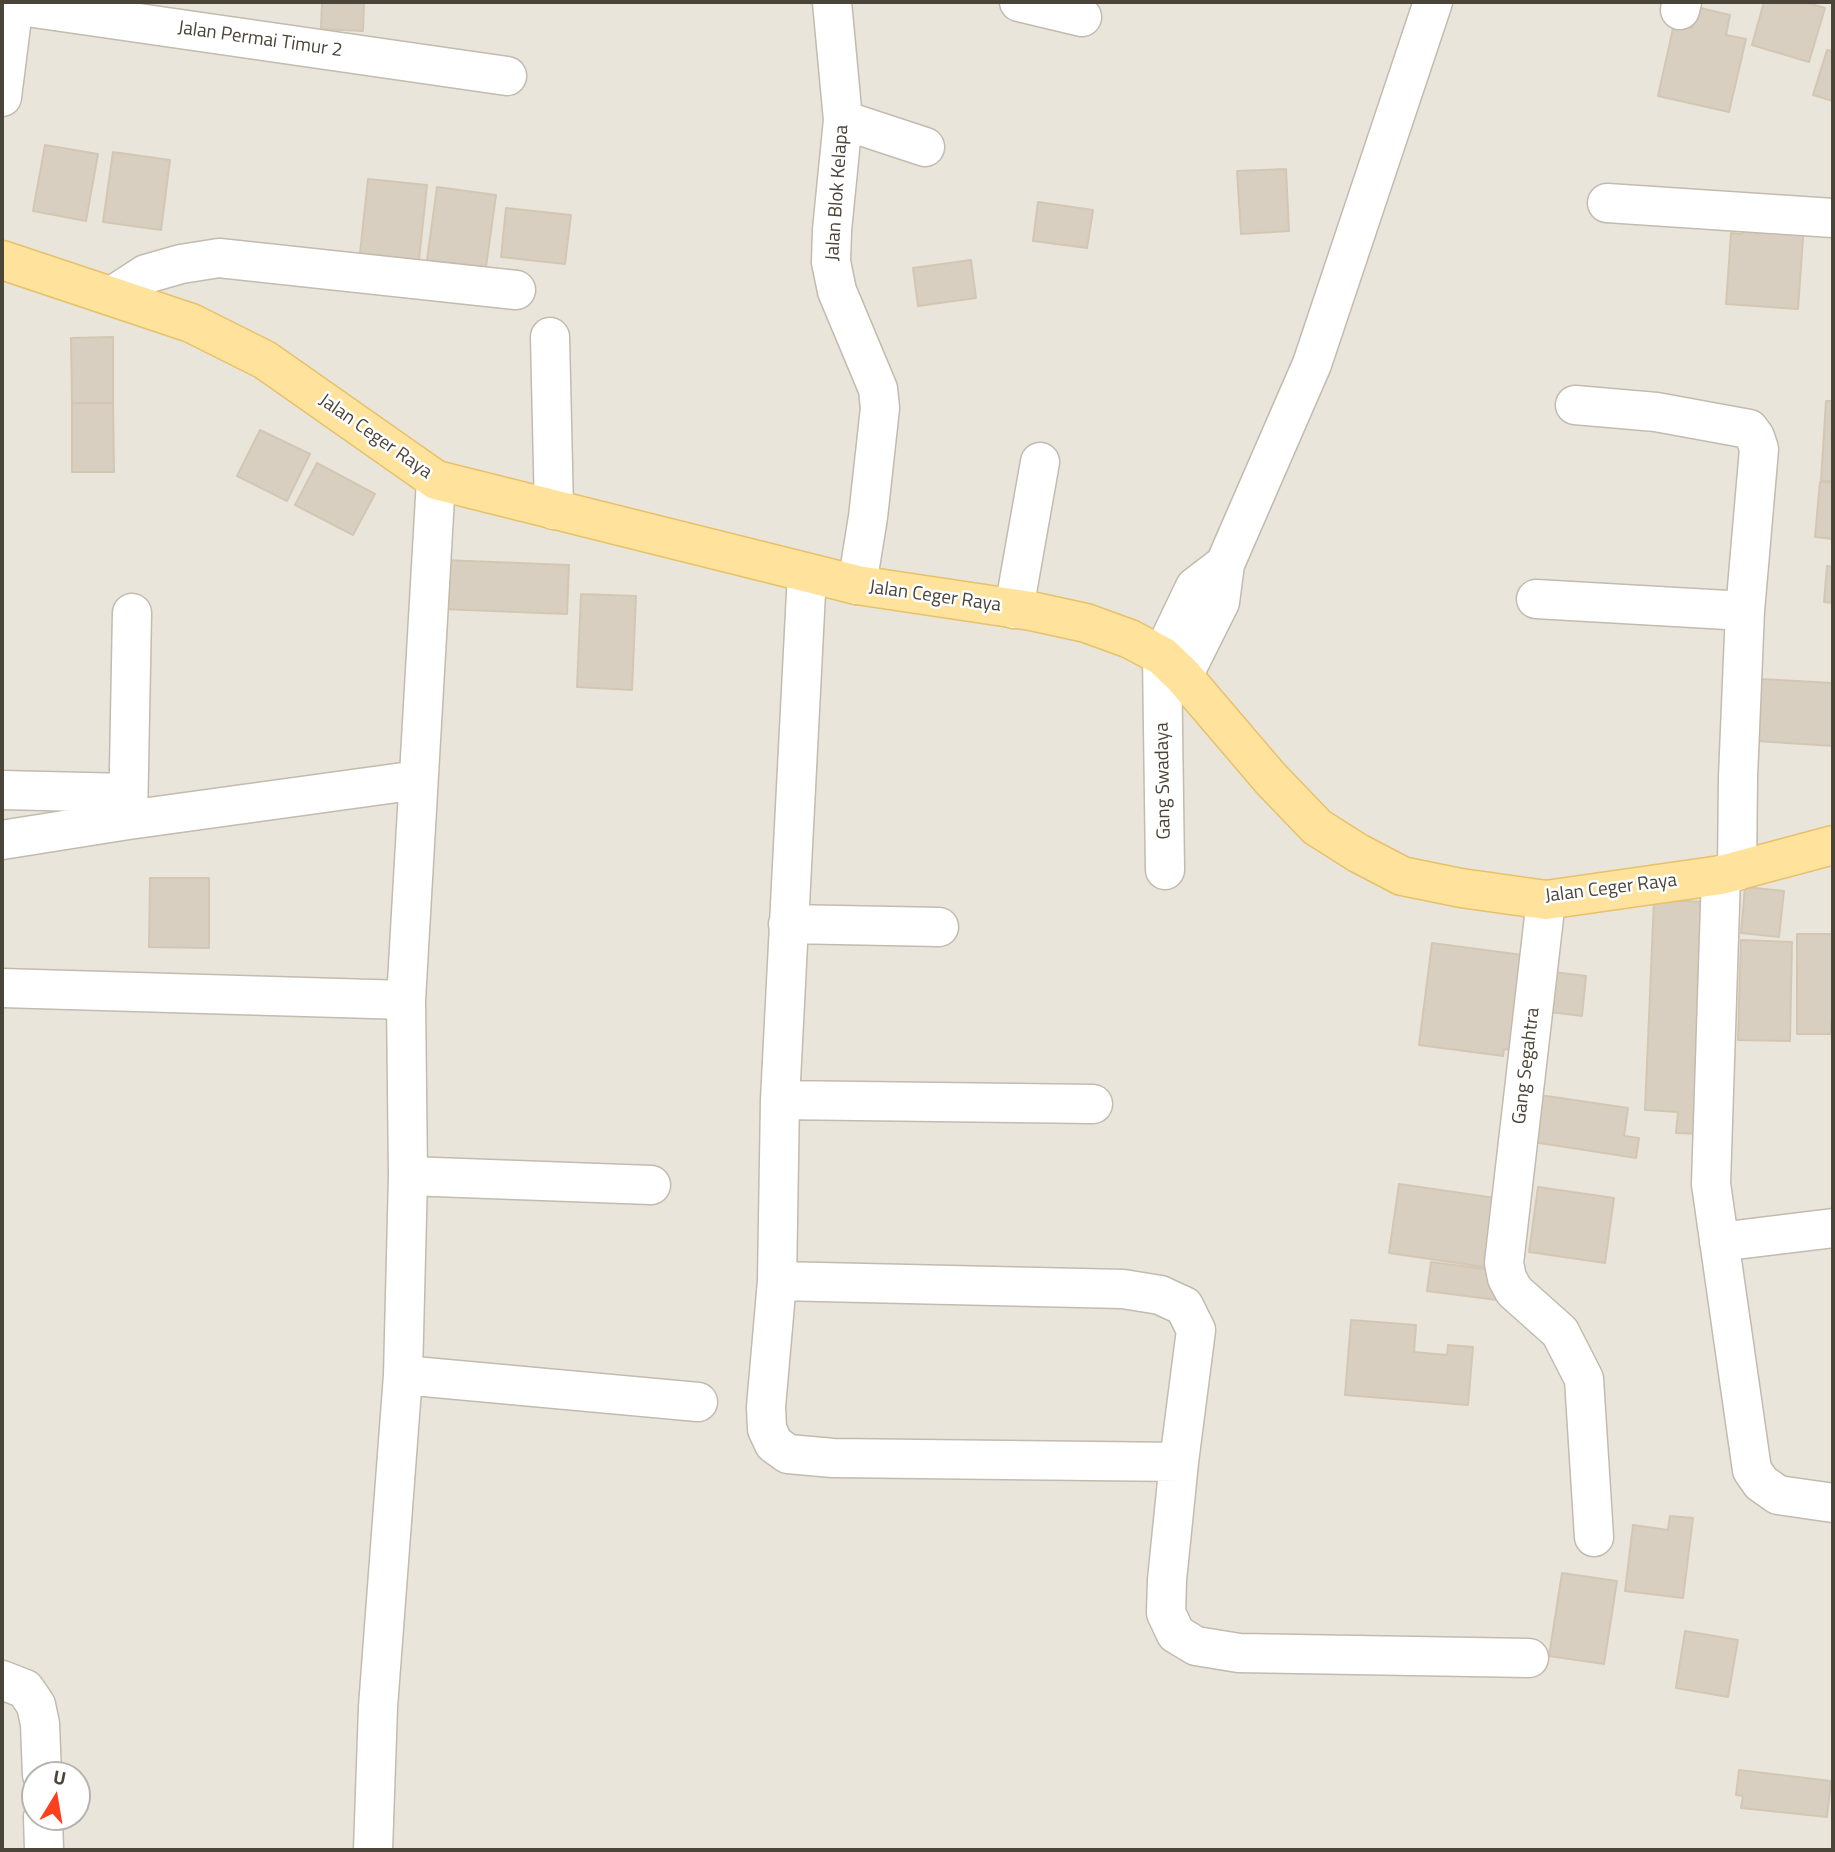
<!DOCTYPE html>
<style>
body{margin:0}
#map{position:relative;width:1835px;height:1852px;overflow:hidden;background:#f6f3ec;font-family:"Titillium Web",sans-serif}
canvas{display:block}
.frame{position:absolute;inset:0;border:4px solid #4b4439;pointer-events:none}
.north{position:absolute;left:21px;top:1761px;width:70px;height:70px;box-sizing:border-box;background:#fff;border:2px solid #b7b4b0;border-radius:50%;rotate:11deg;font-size:19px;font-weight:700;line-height:28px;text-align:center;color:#4b4439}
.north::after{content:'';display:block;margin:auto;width:24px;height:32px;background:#fc3f1d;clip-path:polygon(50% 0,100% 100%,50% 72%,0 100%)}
</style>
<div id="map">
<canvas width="1835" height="1852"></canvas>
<div class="frame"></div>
<div class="north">U</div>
</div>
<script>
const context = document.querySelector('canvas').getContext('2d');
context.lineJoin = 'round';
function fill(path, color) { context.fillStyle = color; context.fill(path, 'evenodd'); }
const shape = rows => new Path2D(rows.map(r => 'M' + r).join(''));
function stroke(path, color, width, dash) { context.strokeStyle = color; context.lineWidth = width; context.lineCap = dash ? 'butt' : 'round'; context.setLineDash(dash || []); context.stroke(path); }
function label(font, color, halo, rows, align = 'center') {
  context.font = font + ' "Titillium Web",sans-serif'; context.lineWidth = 5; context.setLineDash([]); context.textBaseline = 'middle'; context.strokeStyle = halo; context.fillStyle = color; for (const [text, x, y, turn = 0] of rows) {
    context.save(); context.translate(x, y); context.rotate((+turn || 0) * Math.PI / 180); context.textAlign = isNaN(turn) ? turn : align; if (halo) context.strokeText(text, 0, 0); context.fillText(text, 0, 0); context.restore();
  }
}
fill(shape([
 [2,2,1833,2,1833,1850,2,1850],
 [35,1775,77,1775,77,1817,35,1817]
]), '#eae5da');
const building = shape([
 [322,2,364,2,363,31,321,29,322,2],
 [1764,2,1804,2,1825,8,1809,62,1752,45,1764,2],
 [1696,7,1730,15,1726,35,1746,39,1729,112,1658,96,1674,24,1692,28,1696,7],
 [1827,50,1833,51,1833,101,1813,95,1827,50],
 [45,145,98,154,86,221,33,211,45,145],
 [113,152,170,160,161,230,103,222,113,152],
 [1286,169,1289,231,1241,234,1237,171,1286,169],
 [368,179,427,185,419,260,360,253,368,179],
 [437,187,496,195,486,267,427,260,437,187],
 [1038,202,1093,210,1087,248,1033,241,1038,202],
 [506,208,571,215,565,264,501,257,506,208],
 [1743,220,1804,224,1798,309,1726,304,1731,233,1742,234,1743,220],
 [971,260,976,298,918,306,913,268,971,260],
 [113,337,113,403,72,403,71,338,113,337],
 [1826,401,1833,401,1833,481,1821,481,1826,401],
 [72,403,113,403,114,472,72,472,72,403],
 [260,430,310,454,287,501,237,476,260,430],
 [317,463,375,494,353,535,295,505,317,463],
 [1820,482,1833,483,1833,539,1815,537,1820,482],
 [443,560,569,565,567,614,441,609,443,560],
 [1827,566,1833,567,1833,603,1824,602,1827,566],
 [581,594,636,596,632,690,577,687,581,594],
 [1760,679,1833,683,1833,746,1756,741,1760,679],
 [150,878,209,878,209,948,149,947,150,878],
 [1745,887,1784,891,1779,937,1741,933,1745,887],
 [1654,900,1708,902,1698,1134,1676,1133,1678,1112,1645,1110,1654,900],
 [1797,934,1833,934,1833,1022,1831,1022,1831,1034,1797,1034,1797,934],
 [1741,940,1792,942,1790,1041,1738,1040,1741,940],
 [1432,943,1530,956,1518,1051,1504,1049,1503,1056,1419,1045,1432,943],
 [1545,971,1586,976,1582,1016,1541,1011,1545,971],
 [1540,1095,1628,1108,1624,1136,1639,1138,1636,1158,1533,1142,1540,1095],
 [1399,1184,1502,1199,1492,1268,1389,1253,1399,1184],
 [1538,1187,1614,1198,1605,1263,1529,1252,1538,1187],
 [1431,1262,1501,1271,1497,1300,1427,1291,1431,1262],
 [1351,1320,1416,1325,1414,1352,1447,1355,1448,1345,1473,1347,1468,1405,1345,1395,1351,1320],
 [1670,1516,1693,1518,1683,1598,1625,1591,1633,1525,1668,1530,1670,1516],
 [1562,1573,1617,1581,1604,1664,1549,1656,1562,1573],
 [1685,1631,1738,1640,1728,1697,1676,1688,1685,1631],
 [1739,1770,1831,1781,1827,1817,1741,1808,1743,1796,1736,1795,1739,1770]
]);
fill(building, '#d8cfc1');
stroke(building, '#d3c7b4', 2);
const minor = shape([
 [832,2,843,120,832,230,831,262,837,291,878,389,880,408,868,517,857,585],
 [1019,2,1082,17],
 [13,5,507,76],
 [1680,10,1682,2],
 [2,97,14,2],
 [843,120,925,147],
 [1607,203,1833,218],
 [112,296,146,274,181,264,219,258,516,290],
 [550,337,554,510],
 [1575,405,1656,412,1749,429,1755,437,1759,449,1745,611,1738,777,1737,871],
 [807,573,780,1100,777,1281,766,1407,767,1429,774,1444,788,1454,833,1458,1179,1462],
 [1536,599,1745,611],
 [1014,609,1040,462],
 [1183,676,1220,602,1225,564,1312,364,1433,2],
 [2,790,127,793],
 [128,820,132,613],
 [2,840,128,820,418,780],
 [1165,870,1162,656,1195,587,1225,564],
 [1721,875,1711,1184,1752,1470,1761,1483,1778,1495,1833,1503],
 [1546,900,1504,1263,1507,1278,1514,1291,1560,1332,1584,1379,1594,1537],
 [788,924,939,927],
 [2,988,406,1000],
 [780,1100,1093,1104],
 [408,1176,651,1185],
 [1719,1242,1833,1228],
 [777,1281,1123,1289,1160,1295,1184,1306,1196,1330,1179,1462,1167,1580,1166,1613,1176,1634,1196,1646,1239,1653,1529,1658],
 [403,1375,698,1402],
 [2,1680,25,1689,36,1705,40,1724,42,1775],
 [43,1817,44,1850],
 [373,1850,378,1707,403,1375,408,1176,406,1000,436,480]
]);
const major = shape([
 [2,260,191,323,265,360,436,480,857,585,1031,611,1086,623,1130,639,1162,656,1183,676,1270,778,1317,827,1358,853,1402,876,1461,888,1546,900,1721,875,1833,845]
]);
stroke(minor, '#c2bbae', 41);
stroke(major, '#e6c16a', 41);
stroke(minor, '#fff', 38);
stroke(major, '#ffe39c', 38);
label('19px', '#4b4439', '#fff', [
 ["Jalan Permai Timur 2",260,40,8],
 ["Jalan Blok Kelapa",838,193,-86],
 ["Jalan Ceger Raya",375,437,35],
 ["Jalan Ceger Raya",935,597,8],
 ["Gang Swadaya",1164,781,-91],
 ["Jalan Ceger Raya",1611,889,-7],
 ["Gang Segahtra",1527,1066,-83]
]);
</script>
